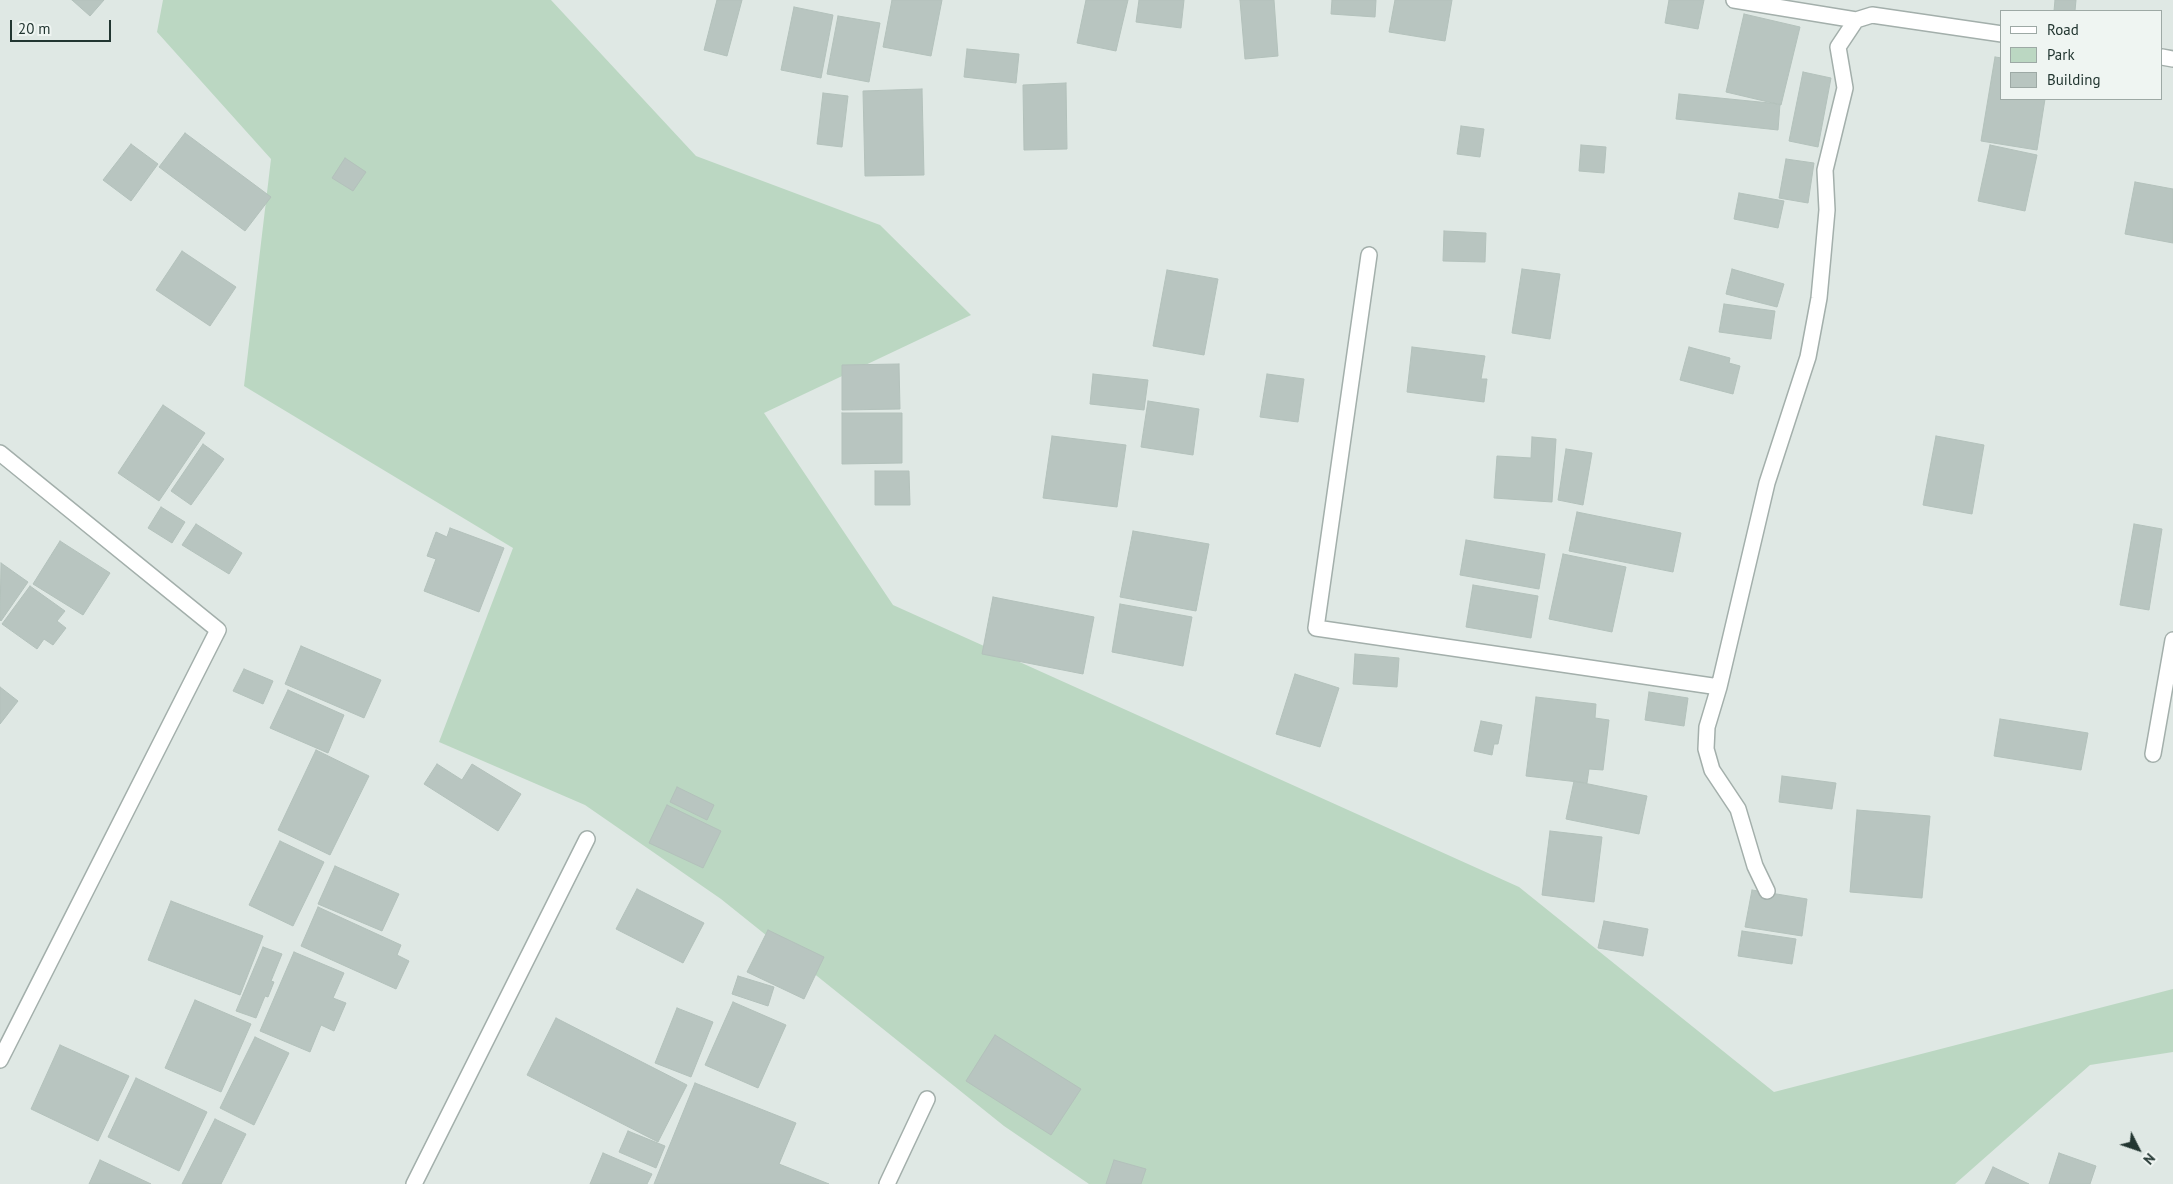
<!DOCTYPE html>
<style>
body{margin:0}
#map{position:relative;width:2173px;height:1184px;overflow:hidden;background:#dfe8e4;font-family:"PT Sans",sans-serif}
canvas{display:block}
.legend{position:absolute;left:2000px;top:10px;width:162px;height:90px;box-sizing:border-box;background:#eff5f2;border:1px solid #9da9a5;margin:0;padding:6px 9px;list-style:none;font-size:15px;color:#223631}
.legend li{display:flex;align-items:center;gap:10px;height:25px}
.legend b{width:25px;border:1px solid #9da9a5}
.north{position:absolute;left:2113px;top:1124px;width:50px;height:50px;-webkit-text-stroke:4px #eff5f2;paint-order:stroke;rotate:131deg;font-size:14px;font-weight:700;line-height:20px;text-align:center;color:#223631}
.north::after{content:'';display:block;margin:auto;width:18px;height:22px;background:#223631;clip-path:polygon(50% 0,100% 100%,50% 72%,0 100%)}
.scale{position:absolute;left:10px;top:20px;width:101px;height:22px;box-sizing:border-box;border:2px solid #223631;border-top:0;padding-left:6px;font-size:15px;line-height:18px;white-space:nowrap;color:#223631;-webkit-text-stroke:4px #eff5f2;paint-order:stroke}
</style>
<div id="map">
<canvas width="2173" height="1184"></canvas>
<ul class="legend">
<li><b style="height:6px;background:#fff"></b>Road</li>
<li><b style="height:14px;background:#bbd7c2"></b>Park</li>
<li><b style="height:14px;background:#b8c5c0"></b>Building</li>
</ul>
<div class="north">N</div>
<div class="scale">20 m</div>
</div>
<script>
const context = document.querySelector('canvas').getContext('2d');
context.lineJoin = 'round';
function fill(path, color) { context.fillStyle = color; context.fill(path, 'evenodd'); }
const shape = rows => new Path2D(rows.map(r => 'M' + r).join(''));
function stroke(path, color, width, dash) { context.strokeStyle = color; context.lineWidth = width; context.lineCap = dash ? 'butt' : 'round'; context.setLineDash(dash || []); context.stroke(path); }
fill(shape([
 [163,0,551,0,696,156,880,225,971,315,764,413,893,605,1519,887,1774,1092,2173,989,2173,1052,2090,1065,1955,1184,1089,1184,1004,1126,721,899,585,805,439,742,513,548,244,386,271,159,157,32]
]), '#bbd7c2');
const building = shape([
 [72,0,104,0,90,16,72,0],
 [717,0,742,0,727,56,704,50,717,0],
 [892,0,942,0,931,56,883,47,892,0],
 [1086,0,1128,0,1116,51,1077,43,1086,0],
 [1139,0,1184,0,1181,28,1136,22,1139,0],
 [1240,0,1274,0,1278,56,1245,59,1240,0],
 [1332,0,1376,0,1375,17,1331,14,1332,0],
 [1395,0,1452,0,1445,41,1389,32,1395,0],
 [1669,0,1704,0,1698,29,1665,23,1669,0],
 [2055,0,2076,0,2075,11,2054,11,2055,0],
 [794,7,833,15,821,78,781,70,794,7],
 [1744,14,1800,27,1781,105,1726,92,1744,14],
 [838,16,880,23,869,82,827,74,838,16],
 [967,49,1019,54,1016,83,964,77,967,49],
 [1995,57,2002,58,2002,99,2045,99,2037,150,1981,141,1995,57],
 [1803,72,1831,78,1818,147,1789,141,1803,72],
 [1066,83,1067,149,1024,150,1023,85,1066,83],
 [922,89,924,175,865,176,863,91,922,89],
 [823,93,848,96,842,147,817,144,823,93],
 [1679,94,1780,104,1778,130,1676,119,1679,94],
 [1461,126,1484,129,1480,157,1457,154,1461,126],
 [185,133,271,197,245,231,159,167,185,133],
 [131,144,158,164,131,201,103,180,131,144],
 [1581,145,1606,147,1604,173,1579,171,1581,145],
 [1990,145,2037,155,2025,211,1978,201,1990,145],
 [345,158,366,172,353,191,332,178,345,158],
 [1786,159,1814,163,1808,203,1779,198,1786,159],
 [2135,182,2173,189,2173,243,2125,234,2135,182],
 [1739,193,1784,201,1778,228,1734,219,1739,193],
 [1444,231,1486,233,1485,262,1443,261,1444,231],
 [182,251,236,287,210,326,156,290,182,251],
 [1522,269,1560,274,1550,339,1512,333,1522,269],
 [1732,269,1784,284,1777,307,1726,294,1732,269],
 [1167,270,1218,279,1204,355,1153,346,1167,270],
 [1724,304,1775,311,1771,339,1719,332,1724,304],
 [1412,347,1485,356,1481,379,1487,379,1484,402,1407,392,1412,347],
 [1689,347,1730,358,1729,363,1740,366,1733,394,1680,380,1689,347],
 [899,364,900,409,842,410,842,365,899,364],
 [1093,374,1148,380,1144,410,1090,404,1093,374],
 [1267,374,1304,379,1298,422,1260,417,1267,374],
 [1148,401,1199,409,1193,455,1141,447,1148,401],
 [163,405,205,433,159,501,118,473,163,405],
 [842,413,902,413,902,463,842,464,842,413],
 [1052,436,1126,445,1117,507,1043,498,1052,436],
 [1936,436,1984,445,1972,514,1923,505,1936,436],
 [1532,437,1556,439,1552,502,1494,498,1497,456,1531,458,1532,437],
 [203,444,224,459,191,505,171,491,203,444],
 [1566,449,1592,453,1583,505,1558,500,1566,449],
 [875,471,909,471,910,505,875,505,875,471],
 [161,507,185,522,172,543,148,528,161,507],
 [1577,512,1681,533,1673,572,1569,551,1577,512],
 [196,524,242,553,229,574,182,545,196,524],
 [2134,524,2162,529,2149,610,2120,605,2134,524],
 [450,528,504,548,479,612,424,591,436,559,427,556,436,532,447,537,450,528],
 [1133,531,1209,544,1196,611,1120,597,1133,531],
 [1466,540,1545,554,1539,589,1460,575,1466,540],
 [60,541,110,573,83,615,33,584,60,541],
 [1563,554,1626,567,1612,632,1549,619,1563,554],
 [1,563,28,582,1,621,0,620,1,563],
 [1473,585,1538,596,1531,638,1466,627,1473,585],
 [30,586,65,611,57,621,66,628,53,645,44,639,37,649,2,624,30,586],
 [993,597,1094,617,1083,674,982,654,993,597],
 [1120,604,1192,617,1183,666,1112,652,1120,604],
 [301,646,381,680,364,718,285,684,301,646],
 [1355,654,1399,658,1397,687,1353,684,1355,654],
 [244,669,273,681,263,704,233,691,244,669],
 [1295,674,1339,688,1320,747,1276,734,1295,674],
 [0,687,18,701,0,724,0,687],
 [288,690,344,715,328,753,270,728,288,690],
 [1649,692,1688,698,1684,726,1645,720,1649,692],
 [1536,697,1596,704,1595,718,1609,720,1603,770,1589,769,1587,783,1526,776,1536,697],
 [2000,719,2088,733,2081,770,1994,756,2000,719],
 [1481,721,1502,725,1498,744,1494,744,1492,755,1474,751,1481,721],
 [316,750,369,776,330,855,278,830,316,750],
 [437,764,462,780,472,764,521,794,498,831,424,784,437,764],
 [1782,776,1836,783,1832,809,1779,802,1782,776],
 [1574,781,1647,796,1639,834,1566,819,1574,781],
 [677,787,714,805,707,820,670,802,677,787],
 [667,805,721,831,703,868,649,843,667,805],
 [1857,810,1930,816,1922,898,1850,892,1857,810],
 [1550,831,1602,837,1594,902,1542,895,1550,831],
 [280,841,324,862,293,926,249,905,280,841],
 [335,866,399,894,382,931,318,904,335,866],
 [637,889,704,923,683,963,616,929,637,889],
 [1752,890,1807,899,1802,936,1745,927,1752,890],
 [171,901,263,936,240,995,148,960,171,901],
 [318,907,401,945,397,955,409,961,396,989,301,946,318,907],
 [1604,921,1648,929,1643,956,1598,948,1604,921],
 [768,930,824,957,804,999,747,972,768,930],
 [1742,931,1796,939,1792,964,1738,956,1742,931],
 [263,947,282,954,271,981,274,982,268,997,265,996,256,1018,236,1011,263,947],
 [294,952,344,973,333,998,346,1003,334,1031,321,1025,310,1052,260,1031,294,952],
 [738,976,774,987,768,1006,732,994,738,976],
 [195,1000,251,1024,221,1092,165,1068,195,1000],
 [733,1002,786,1025,758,1088,705,1065,733,1002],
 [677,1008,713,1022,691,1077,655,1063,677,1008],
 [556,1018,687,1085,658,1142,527,1075,556,1018],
 [995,1035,1081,1089,1051,1135,966,1081,995,1035],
 [255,1037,289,1053,254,1125,220,1108,255,1037],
 [60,1045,129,1076,98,1141,31,1109,60,1045],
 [136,1078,207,1112,179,1171,108,1137,136,1078],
 [695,1083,796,1123,779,1164,829,1184,654,1184,695,1083],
 [215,1119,246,1134,221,1184,182,1184,215,1119],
 [628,1131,665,1146,656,1168,619,1152,628,1131],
 [603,1153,652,1174,647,1184,590,1184,603,1153],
 [2059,1153,2096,1166,2090,1184,2049,1184,2059,1153],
 [100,1160,151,1184,89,1184,100,1160],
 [1114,1160,1146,1169,1141,1184,1106,1184,1114,1160],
 [1993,1167,2029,1184,1985,1184,1993,1167]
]);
fill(building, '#b8c5c0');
stroke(building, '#b3c1bb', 1);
const street = shape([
 [1734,0,1856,20,1872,15,2002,34],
 [2162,57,2173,59],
 [1369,255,1316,628,1719,687],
 [0,453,218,630,0,1060],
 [2153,754,2173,640],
 [1767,891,1755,866,1738,809,1712,770,1706,749,1707,727,1719,687,1767,483,1808,357,1819,298,1823,255,1827,210,1825,170,1845,88,1838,47,1856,20],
 [414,1184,587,839],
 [887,1184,927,1099]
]);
stroke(street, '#a3afab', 18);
stroke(street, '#fff', 15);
</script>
